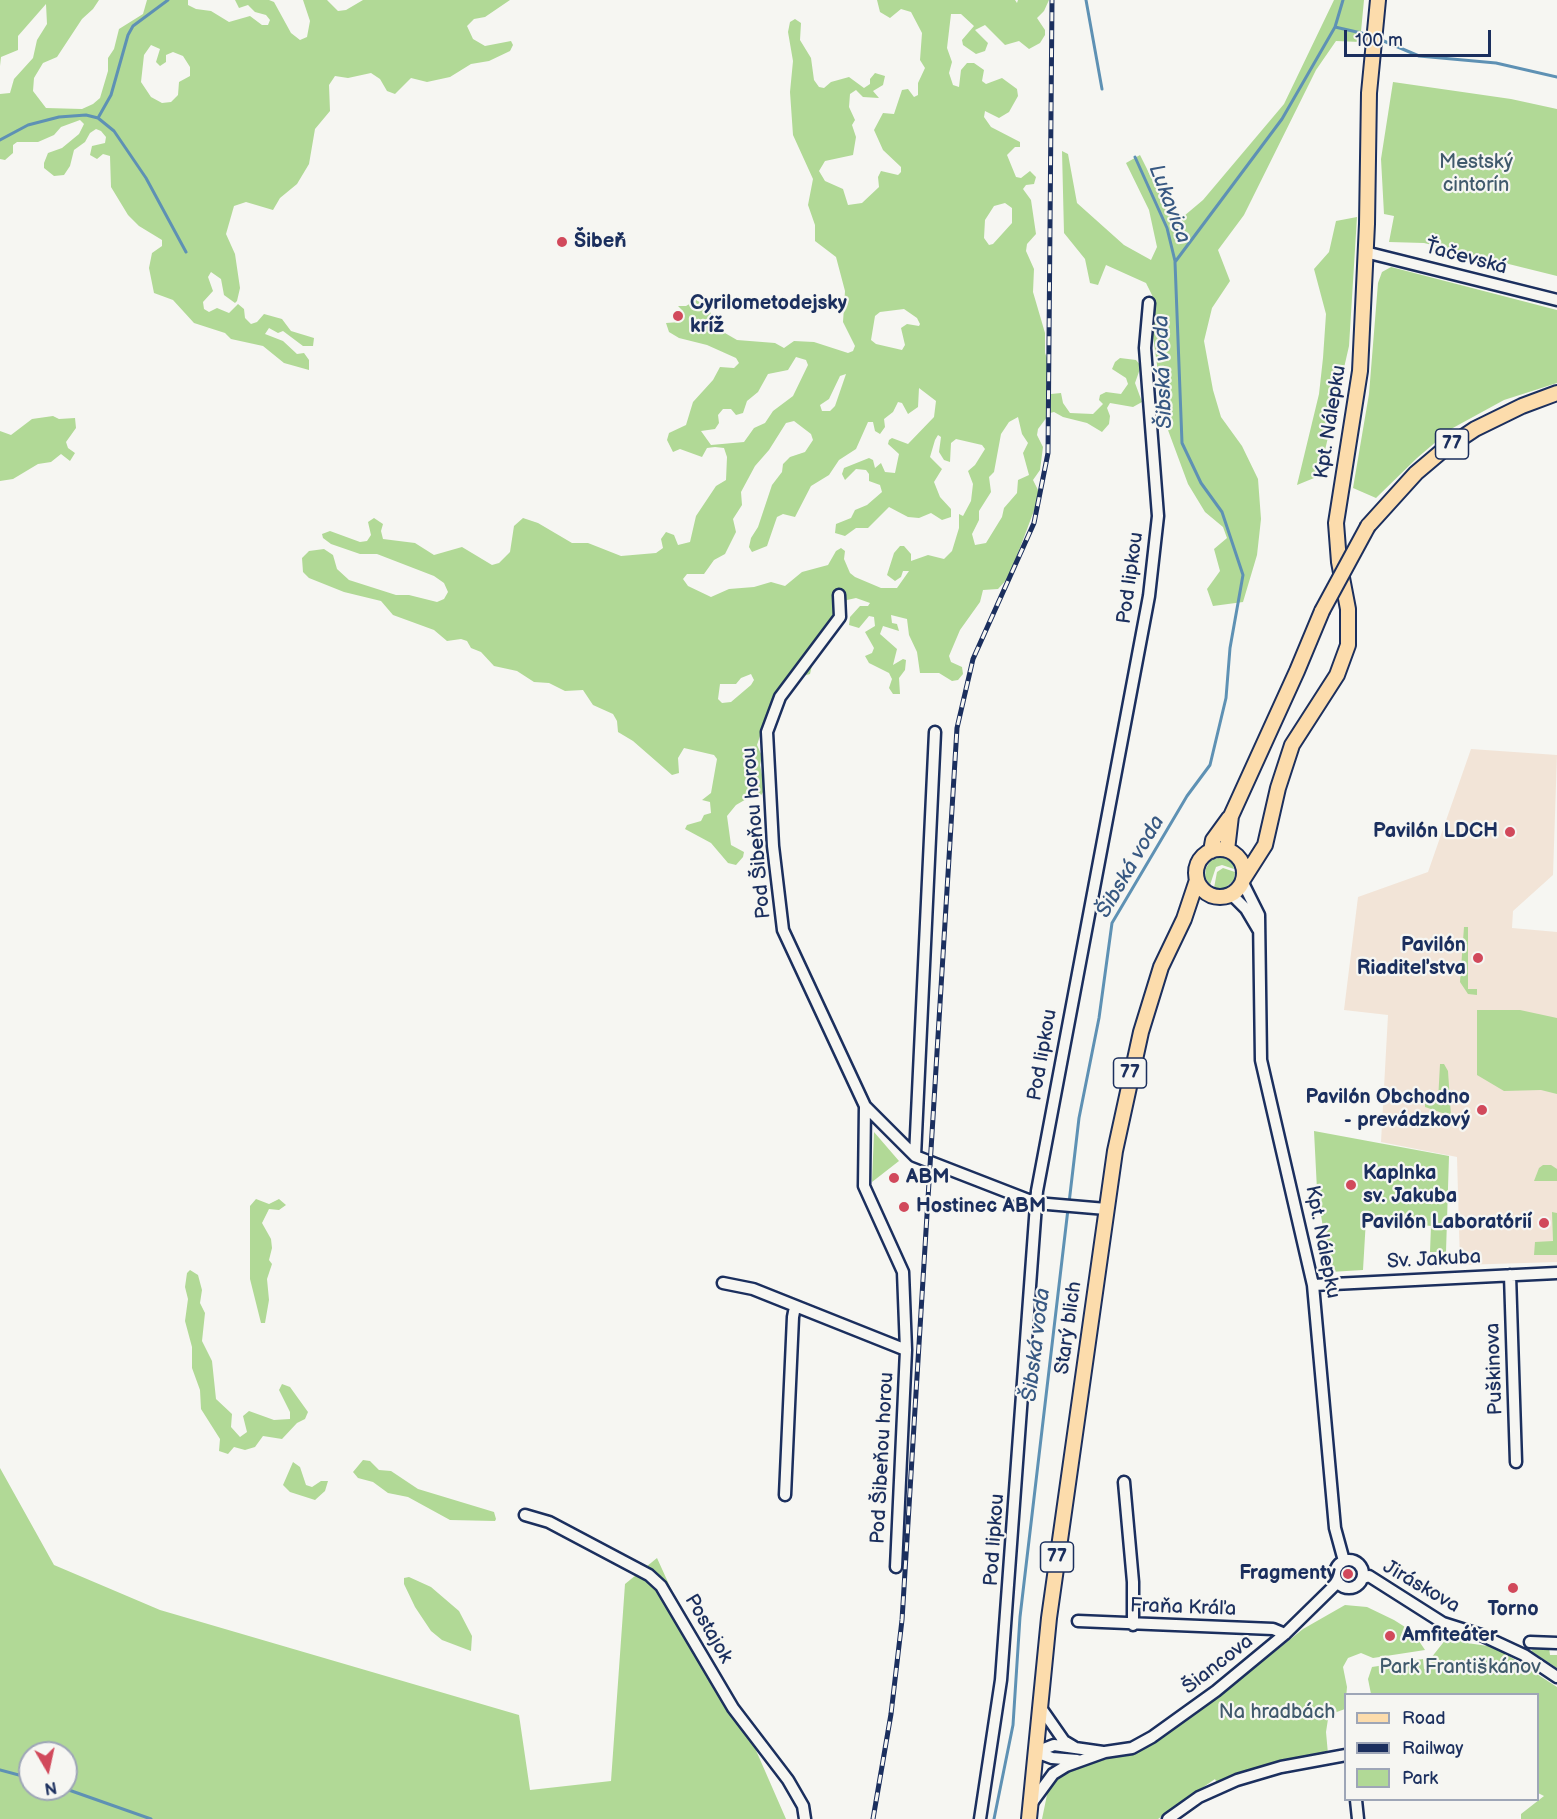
<!DOCTYPE html>
<meta charset="utf-8">
<style>
body{margin:0}
#map{position:relative;width:1557px;height:1819px;overflow:hidden;background:#f6f6f2;font-family:"Balsamiq Sans",sans-serif}
canvas{display:block}
.legend{position:absolute;left:1344px;top:1693px;width:195px;height:108px;box-sizing:border-box;background:#f6f6f2;border:2px solid #9ea6b7;margin:0;padding:8px 10px;list-style:none;font-size:18px;color:#1b2f5e}
.legend li{display:flex;align-items:center;gap:12px;height:30px}
.legend b{width:30px;border:2px solid #9ea6b7}
.north{position:absolute;left:18px;top:1741px;width:60px;height:60px;box-sizing:border-box;background:#f6f6f2;border:2px solid #9ea6b7;border-radius:50%;rotate:171deg;font-size:16px;font-weight:700;line-height:24px;text-align:center;color:#1b2f5e}
.north::after{content:'';display:block;margin:auto;width:21px;height:27px;background:#d1495b;clip-path:polygon(50% 0,100% 100%,50% 72%,0 100%)}
.scale{position:absolute;left:1344px;top:30px;width:147px;height:27px;box-sizing:border-box;border:3px solid #1b2f5e;border-top:0;padding-left:8px;font-size:18px;line-height:21px;white-space:nowrap;color:#1b2f5e;-webkit-text-stroke:4px #f6f6f2;paint-order:stroke}
</style>
<div id="map">
<canvas width="1557" height="1819"></canvas>
<ul class="legend">
<li><b style="height:8px;background:#fcdcac"></b>Road</li>
<li><b style="height:8px;background:#1b2f5e"></b>Railway</li>
<li><b style="height:16px;background:#b1d996"></b>Park</li>
</ul>
<div class="north">N</div>
<div class="scale">100 m</div>
</div>
<script>
const context = document.querySelector('canvas').getContext('2d');
context.lineJoin = 'round';
function fill(path, color) { context.fillStyle = color; context.fill(path, 'evenodd'); }
const shape = rows => new Path2D(rows.map(r => 'M' + r).join(''));
function stroke(path, color, width, dash) { context.strokeStyle = color; context.lineWidth = width; context.lineCap = dash ? 'butt' : 'round'; context.setLineDash(dash || []); context.stroke(path); }
function label(font, color, halo, rows, align = 'center') {
  context.font = font + ' "Balsamiq Sans",sans-serif'; context.lineWidth = 4.5; context.setLineDash([]); context.textBaseline = 'middle'; context.strokeStyle = halo; context.fillStyle = color; for (const [text, x, y, turn = 0] of rows) {
    context.save(); context.translate(x, y); context.rotate((+turn || 0) * Math.PI / 180); context.textAlign = isNaN(turn) ? turn : align; if (halo) context.strokeText(text, 0, 0); context.fillText(text, 0, 0); context.restore();
  }
}
fill(shape([
 [1471,749,1557,755,1553,875,1513,911,1512,928,1557,932,1557,1262,1460,1265,1457,1157,1381,1142,1388,1015,1344,1010,1358,897,1428,872]
]), '#f2e4d7');
fill(shape([
 [0,0,99,0,93,9,82,19,57,57,43,63,34,78,33,91,46,108,82,109,93,104,100,98,108,71,108,58,114,49,119,29,143,14,147,0,188,0,188,5,196,9,211,11,229,22,250,16,262,25,268,25,270,20,266,15,255,12,248,5,239,8,235,0,269,0,274,2,291,33,300,40,307,37,310,21,303,0,327,0,338,11,346,10,363,0,510,0,485,17,474,19,467,26,473,39,485,46,511,41,513,45,510,51,489,61,471,64,450,77,427,82,411,78,395,94,387,91,380,79,371,73,348,78,335,76,329,85,330,111,315,129,309,164,297,184,280,198,273,210,246,202,234,206,226,234,235,254,240,288,237,301,235,303,224,295,221,279,211,272,208,277,213,291,203,302,204,309,209,312,217,308,229,313,238,304,244,309,245,318,251,324,257,322,264,314,282,319,291,331,314,338,313,346,303,346,283,331,278,333,269,328,265,334,283,341,297,354,304,353,309,360,309,370,284,363,263,346,231,339,225,333,194,323,173,300,154,293,149,268,152,253,162,246,162,240,139,226,128,215,111,187,110,156,103,154,97,159,90,155,92,146,105,143,106,137,101,131,96,129,90,133,85,142,74,150,70,166,64,175,54,176,44,168,44,163,48,153,62,148,79,134,84,124,80,120,61,127,54,135,38,142,17,142,13,145,13,153,5,160,0,159,0,94,10,93,14,79,33,58,37,40,47,24,46,4,18,36,18,50,1,57,0,66],
 [151,45,160,49,156,62,160,66,166,62,166,55,173,52,183,56,190,67,190,76,179,82,178,95,171,102,162,103,151,97,141,82,144,55],
 [877,0,1015,0,1017,3,1018,0,1049,0,1044,11,1037,18,1045,30,1045,35,1040,43,1029,49,1019,41,1005,45,985,25,975,30,988,43,985,51,976,54,963,45,962,40,974,26,961,14,951,14,947,48,952,62,949,73,953,85,959,87,961,70,967,63,974,63,984,70,982,81,986,84,1002,78,1017,89,1018,96,1009,112,999,118,985,111,984,117,991,127,1020,142,1020,147,1015,147,1007,155,1016,177,1021,178,1030,171,1036,177,1034,184,1026,185,1023,189,1031,200,1036,234,1027,244,1026,251,1034,269,1033,292,1045,333,1045,353,1051,368,1046,384,1049,392,1051,394,1061,393,1063,403,1070,413,1093,414,1103,404,1099,400,1100,395,1106,392,1121,394,1128,384,1126,378,1112,369,1115,362,1120,358,1136,360,1141,366,1135,383,1142,402,1133,407,1110,403,1107,408,1110,416,1109,424,1102,432,1087,423,1063,417,1054,412,1050,413,1038,429,1037,435,1043,447,1040,470,1033,480,1038,490,1038,500,1009,577,998,589,983,590,980,602,960,630,949,656,951,662,962,667,963,674,958,680,952,681,939,673,920,673,917,652,909,635,907,619,891,615,892,623,897,624,899,631,883,626,880,634,897,649,893,665,903,659,906,660,905,670,899,678,900,694,893,694,889,688,892,679,889,673,869,663,865,656,872,653,874,648,865,632,875,626,874,617,869,616,859,628,849,625,850,617,860,606,868,606,870,603,856,598,847,600,843,614,816,648,810,674,799,677,763,727,757,745,762,756,760,765,765,789,760,797,755,794,736,805,727,816,731,845,744,852,743,857,736,865,728,863,711,843,685,829,687,825,701,821,704,815,711,813,710,802,702,800,711,793,717,759,714,755,684,748,678,758,679,773,672,775,633,741,618,732,617,721,613,714,593,705,583,690,565,691,549,683,534,682,517,671,494,666,481,652,471,648,467,641,461,639,447,641,434,630,393,615,381,601,344,592,309,578,303,572,302,558,309,551,324,549,333,555,337,569,349,580,396,595,409,595,437,602,444,599,448,592,444,583,434,576,377,554,360,554,331,544,323,538,322,534,330,531,360,542,367,541,371,535,368,522,374,518,383,524,381,531,383,539,415,543,434,555,462,547,492,565,499,563,510,552,514,526,523,518,538,523,572,543,588,543,621,556,656,553,663,548,661,539,666,532,674,535,678,545,690,542,696,516,716,486,726,480,727,457,724,448,715,447,707,448,702,457,680,449,673,452,667,440,669,433,686,425,693,402,713,380,720,367,734,368,739,363,736,358,707,345,679,338,669,332,666,323,680,322,683,318,683,311,678,306,686,306,696,300,708,307,718,329,737,340,775,343,784,348,794,341,814,342,848,353,853,351,855,346,843,322,845,291,836,257,815,241,815,225,808,205,813,179,793,135,790,92,793,61,788,32,790,22,795,19,801,23,800,40,811,58,814,80,819,87,824,88,831,82,849,77,864,88,870,84,870,79,875,73,885,76,883,85,873,91,879,98,863,97,856,90,850,94,849,107,855,120,852,125,856,137,853,155,825,161,819,171,825,181,843,189,848,205,862,203,879,187,878,177,881,171,898,175,901,172,901,167,883,150,874,130,883,113,894,114,902,90,908,89,914,97,918,95,918,83,925,68,920,60,922,33,911,12,901,9,890,18,880,12],
 [1005,203,1012,208,1012,223,993,244,989,245,984,238,985,220,994,206],
 [904,309,917,318,920,324,919,326,907,324,901,328,905,345,902,350,876,344,871,340,875,316,880,312],
 [796,357,806,360,808,365,793,396,773,411,765,423,754,428,744,442,711,445,701,431,715,429,719,423,718,415,723,409,731,409,736,415,743,413,747,401,758,392,768,374,788,370],
 [846,374,835,406,830,411,822,411,820,405,829,399,840,376],
 [919,388,936,401,934,417,908,444,892,438,889,440,888,444,899,454,895,473,885,472,881,463,875,468,873,460,869,458,844,468,842,474,845,480,856,469,866,470,869,474,869,481,880,485,882,492,867,505,855,510,851,518,836,524,835,533,845,536,856,528,868,528,889,507,908,517,919,518,931,513,942,520,951,517,951,509,940,497,934,482,942,469,930,457,935,440,938,435,941,437,939,452,944,460,950,462,951,443,956,439,982,445,985,449,975,465,968,471,973,484,971,501,963,516,959,514,959,528,952,551,944,559,928,555,911,561,911,554,904,546,900,546,894,553,887,575,895,581,901,577,903,571,909,571,897,588,881,588,855,577,850,573,844,559,845,551,841,548,836,551,828,565,802,572,785,586,771,582,754,587,729,589,711,597,688,586,683,579,687,574,704,574,714,560,725,554,736,532,733,519,742,505,741,492,755,466,769,450,786,423,794,421,811,434,813,440,805,452,790,457,783,464,782,472,772,485,758,527,751,538,749,547,752,552,767,546,777,517,783,514,795,517,811,486,829,475,839,460,856,449,868,422,873,422,875,431,880,434,885,427,884,419,893,412,898,402,902,403,908,414,918,407],
 [1018,417,1022,434,1028,443,1023,453,1029,475,1018,480,1017,493,1004,508,1002,517,986,543,975,545,972,534,979,520,979,511,991,492,989,477,994,472,1001,434,1009,422],
 [751,674,754,680,751,685,731,702,722,703,718,699,720,684,736,684,741,678],
 [1334,0,1364,0,1360,42,1336,41,1316,70,1244,215,1218,250,1230,281,1212,308,1204,341,1213,390,1221,417,1242,446,1258,479,1261,519,1257,555,1243,602,1213,606,1207,589,1220,571,1214,549,1227,538,1223,527,1205,512,1188,484,1165,422,1152,329,1153,297,1146,283,1106,265,1098,285,1090,283,1085,259,1064,233,1062,151,1068,154,1077,203,1124,245,1151,260,1157,247,1149,210,1126,163,1140,155,1168,211,1184,216,1203,200,1284,104],
 [1393,82,1511,99,1557,109,1557,276,1424,243,1389,242,1394,216,1384,214,1381,159],
 [1357,217,1349,346,1336,403,1319,476,1297,485,1319,394,1323,358,1326,314,1314,269,1329,252,1336,221],
 [1391,267,1557,310,1557,383,1504,400,1451,429,1417,458,1376,498,1353,488,1369,394,1378,283,1382,272],
 [53,416,59,419,75,418,76,428,66,442,68,448,75,453,70,461,61,454,51,462,38,464,13,479,0,481,0,431,11,435,32,419],
 [1222,857,1232,862,1234,869,1222,865,1216,867,1210,885,1205,877,1206,868,1211,860],
 [1223,868,1235,872,1234,880,1225,888,1214,888,1217,872],
 [1464,927,1468,927,1468,989,1477,989,1477,995,1468,994,1460,982],
 [1477,1010,1520,1010,1557,1018,1557,1094,1541,1090,1504,1091,1477,1075],
 [1440,1064,1444,1064,1448,1071,1451,1116,1425,1107,1425,1101,1438,1101],
 [1314,1131,1449,1156,1446,1252,1430,1252,1431,1226,1366,1219,1363,1270,1330,1272,1317,1190],
 [874,1132,899,1161,872,1182],
 [1543,1165,1551,1165,1557,1169,1557,1181,1534,1181,1539,1168],
 [256,1199,269,1204,279,1199,286,1205,279,1210,269,1209,262,1223,271,1239,272,1248,269,1260,272,1264,267,1279,269,1300,265,1323,261,1323,250,1279,250,1206],
 [1552,1212,1557,1213,1557,1255,1534,1255,1535,1242,1553,1241],
 [190,1270,198,1275,202,1290,200,1303,205,1313,202,1341,212,1361,216,1399,232,1414,231,1427,240,1437,247,1432,243,1416,249,1411,274,1420,290,1419,290,1412,279,1390,282,1384,290,1387,308,1412,305,1419,297,1423,282,1439,263,1436,255,1447,245,1450,234,1447,228,1454,219,1451,220,1439,201,1409,200,1390,192,1368,192,1347,185,1321,188,1299,185,1287,187,1273],
 [363,1460,370,1461,379,1470,391,1471,418,1489,494,1512,496,1519,495,1521,450,1520,408,1497,388,1493,373,1482,358,1478,353,1472],
 [293,1462,300,1467,306,1485,312,1487,321,1481,328,1481,325,1491,315,1500,290,1492,283,1485],
 [0,1468,54,1565,160,1610,519,1715,530,1790,611,1781,625,1584,657,1558,696,1644,748,1732,786,1819,0,1819],
 [30,1753,66,1753,66,1789,30,1789],
 [409,1577,431,1587,459,1611,472,1636,471,1651,442,1640,431,1631,415,1607,404,1584,404,1578],
 [1345,1605,1367,1607,1394,1620,1413,1632,1425,1650,1373,1658,1361,1653,1348,1658,1343,1667,1347,1687,1345,1709,1334,1713,1328,1719,1326,1732,1328,1754,1252,1771,1217,1783,1215,1779,1158,1819,1042,1819,1048,1790,1053,1780,1065,1771,1145,1748,1231,1687,1303,1629],
 [1450,1634,1467,1643,1495,1647,1557,1687,1557,1819,1521,1819,1521,1814,1544,1796,1538,1793,1538,1694,1371,1694,1368,1679,1372,1667,1423,1659,1424,1669,1432,1669,1431,1658],
 [1536,1646,1549,1647,1550,1655,1557,1655,1557,1668,1531,1651]
]), '#b1d996');
stroke(shape([
 [1086,0,1102,89],
 [1335,27,1370,35],
 [1379,39,1419,56,1496,63,1557,77],
 [98,118,114,131,146,178,186,252],
 [0,140,28,125,59,117,86,115,98,118,111,95,128,35,133,26,168,0],
 [1135,157,1167,228,1175,261],
 [1069,1203,1079,1118,1099,1018,1112,923,1187,796,1210,765,1226,698,1230,648,1243,575,1222,512,1201,483,1182,443,1175,262,1282,119,1335,27,1343,0],
 [0,1770,30,1778],
 [66,1789,151,1819],
 [994,1819,1013,1725,1020,1617,1068,1209]
]), '#5e91b4', 3);
const minor = shape([
 [1365,252,1557,300],
 [839,595,840,617,780,697,767,732,773,846,783,930,865,1106,915,1156,1036,1203,1106,1209],
 [1243,883,1259,915,1261,1060,1313,1285,1335,1528,1344,1561],
 [1232,895,1246,909,1259,931],
 [865,1106,864,1186,903,1272,906,1350,896,1567],
 [915,1156,935,732],
 [1510,1275,1516,1462],
 [723,1283,753,1289,906,1350],
 [1313,1285,1557,1273],
 [1124,1482,1133,1582,1133,1625],
 [785,1495,793,1317,795,1307],
 [525,1515,549,1522,649,1575,661,1586,733,1708,788,1780,803,1806,805,1819],
 '1335 1574a14 14 0 1 1 28 0a14 14 0 1 1-28 0Z',
 [1363,1578,1369,1576,1443,1623,1481,1635,1524,1655,1557,1677],
 [1078,1621,1273,1629,1285,1634],
 [1530,1642,1557,1643],
 [1041,1708,1064,1741,1074,1747],
 [1036,1752,1054,1745,1103,1752],
 [1036,1752,1052,1758,1077,1760],
 [1356,1800,1358,1819],
 [1031,1804,1053,1774,1066,1766,1105,1752,1132,1748,1152,1737,1216,1691,1285,1634,1338,1582],
 [980,1819,1001,1680,1037,1191,1149,596,1158,516,1145,348,1149,303],
 [1168,1819,1199,1797,1237,1780,1281,1767,1346,1755]
]);
const major = shape([
 [1368,526,1416,473,1442,451,1475,429,1522,406,1557,393],
 '1196 873a24 24 0 1 1 48 0a24 24 0 1 1-48 0Z',
 [1227,850,1231,816,1297,671,1322,611],
 [1211,851,1213,840,1229,818],
 [1244,878,1265,845,1278,788,1292,745,1337,675,1348,645,1348,609,1339,562,1336,523,1360,371,1367,224,1369,93,1378,0],
 [1029,1819,1049,1618,1115,1151,1141,1032,1161,967,1184,919,1197,880]
]);
stroke(minor, '#1b2f5e', 15);
stroke(major, '#1b2f5e', 18);
stroke(minor, '#f6f6f2', 10);
stroke(major, '#fcdcac', 14);
const rail = shape([
 [873,1819,891,1714,902,1620,957,728,973,659,1034,523,1048,453,1052,0]
]);
stroke(rail, '#1b2f5e', 5);
stroke(rail, '#f6f6f2', 3, [9]);
const majorBridge = shape([
 [1322,611,1368,526]
]);
stroke(majorBridge, '#1b2f5e', 18, []);
stroke(majorBridge, '#fcdcac', 14);
for (const [x, y, r, color] of [
 [562,242,6,"#d1495b"],
 [678,316,6,"#d1495b"],
 [1510,832,6,"#d1495b"],
 [1478,958,6,"#d1495b"],
 [1482,1110,6,"#d1495b"],
 [894,1178,6,"#d1495b"],
 [1351,1185,6,"#d1495b"],
 [904,1207,6,"#d1495b"],
 [1544,1223,6,"#d1495b"],
 [1348,1574,6,"#d1495b"],
 [1513,1588,6,"#d1495b"],
 [1390,1636,6,"#d1495b"]
]) { const dot = new Path2D(); dot.arc(x, y, r, 0, 2 * Math.PI); context.fillStyle = color; context.fill(dot); stroke(dot, '#f6f6f2', 2); }
for (const [x, y, w] of [
 [1452,444,33],
 [1130,1073,33],
 [1057,1557,33]
]) { const box = new Path2D(); box.roundRect(x - w / 2, y - 15, w, 30, 4.5); context.fillStyle = '#f6f6f2'; context.fill(box); stroke(box, '#1b2f5e', 1.5); }
label('bold 18px', '#1b2f5e', null, [
 ["77",1452,444],
 ["77",1130,1073],
 ["77",1057,1557]
]);
label('20px', '#405a6c', '#f6f6f2', [
 ["Mestský",1476,163],
 ["cintorín",1476,186],
 ["Park Františkánov",1460,1668],
 ["Na hradbách",1277,1713]
]);
label('bold 20px', '#1b2f5e', '#f6f6f2', [
 ["Šibeň",574,242],
 ["Cyrilometodejsky",690,304],
 ["kríž",690,327],
 ["Pavilón LDCH",1498,832,"right"],
 ["Pavilón",1466,946,"right"],
 ["Riaditeľstva",1466,969,"right"],
 ["Pavilón Obchodno",1470,1098,"right"],
 ["- prevádzkový",1470,1121,"right"],
 ["Kaplnka",1363,1174],
 ["sv. Jakuba",1363,1197],
 ["ABM",906,1178],
 ["Hostinec ABM",916,1207],
 ["Pavilón Laboratórií",1532,1223,"right"],
 ["Fragmenty",1336,1574,"right"],
 ["Torno",1513,1610,"center"],
 ["Amfiteáter",1402,1636]
], 'left');
label('20px', '#1b2f5e', '#f6f6f2', [
 ["Ťačevská",1466,258,15],
 ["Kpt. Nálepku",1331,422,-81],
 ["Pod lipkou",1131,578,-82],
 ["Pod Šibeňou horou",757,833,-95],
 ["Pod lipkou",1043,1055,-80],
 ["Kpt. Nálepku",1322,1242,79],
 ["Sv. Jakuba",1434,1260,-3],
 ["Starý blich",1069,1328,-82],
 ["Puškinova",1495,1369,-92],
 ["Pod Šibeňou horou",883,1458,-87],
 ["Pod lipkou",995,1540,-86],
 ["Jiráskova",1421,1587,30],
 ["Fraňa Kráľa",1183,1608,2],
 ["Postajok",708,1629,60],
 ["Šiancova",1218,1665,-38]
]);
label('italic 21px', '#375882', '#f6f6f2', [
 ["Lukavica",1169,204,69],
 ["Šibská voda",1164,372,-92],
 ["Šibská voda",1131,867,-60],
 ["Šibská voda",1037,1345,-83]
]);
</script>
